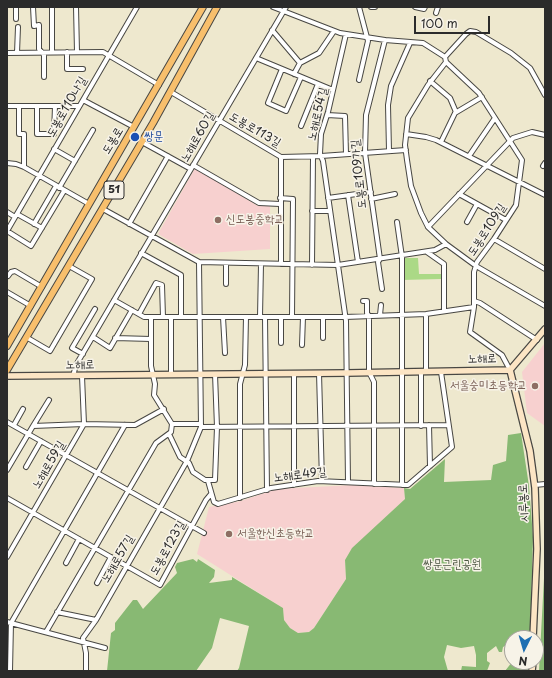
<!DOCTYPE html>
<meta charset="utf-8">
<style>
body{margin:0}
#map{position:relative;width:552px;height:678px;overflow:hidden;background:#eee8ce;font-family:"Playpen Sans",sans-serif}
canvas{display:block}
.frame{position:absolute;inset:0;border:8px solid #2b2b2b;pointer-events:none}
.north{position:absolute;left:504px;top:630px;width:40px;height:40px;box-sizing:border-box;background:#f7f3e8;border:1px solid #a5a39c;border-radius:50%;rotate:185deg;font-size:11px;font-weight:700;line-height:16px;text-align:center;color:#2b2b2b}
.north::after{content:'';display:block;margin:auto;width:14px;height:18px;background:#1f6fb2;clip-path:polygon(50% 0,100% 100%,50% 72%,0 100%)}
.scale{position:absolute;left:414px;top:16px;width:76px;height:18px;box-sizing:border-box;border:2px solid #2b2b2b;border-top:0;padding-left:5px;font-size:12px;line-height:14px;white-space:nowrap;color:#2b2b2b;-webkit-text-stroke:3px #f7f3e8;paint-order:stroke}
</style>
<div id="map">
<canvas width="552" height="678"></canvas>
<div class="frame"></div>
<div class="north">N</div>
<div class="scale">100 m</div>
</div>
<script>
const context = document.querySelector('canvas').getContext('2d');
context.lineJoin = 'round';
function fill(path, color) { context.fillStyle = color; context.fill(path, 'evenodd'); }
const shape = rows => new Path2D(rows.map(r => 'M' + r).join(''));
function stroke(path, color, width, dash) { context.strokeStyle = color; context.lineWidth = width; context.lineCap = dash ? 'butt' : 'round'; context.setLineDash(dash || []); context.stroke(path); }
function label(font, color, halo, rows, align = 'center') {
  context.font = font + ' "Playpen Sans","Poor Story",sans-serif'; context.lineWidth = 3; context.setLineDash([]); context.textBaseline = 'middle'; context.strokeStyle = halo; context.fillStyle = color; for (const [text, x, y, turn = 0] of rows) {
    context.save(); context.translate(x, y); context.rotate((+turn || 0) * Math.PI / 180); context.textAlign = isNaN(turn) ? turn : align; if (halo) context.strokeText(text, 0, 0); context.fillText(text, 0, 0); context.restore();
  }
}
fill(shape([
 [195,168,258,206,270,206,270,249,193,254,158,234],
 [545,343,545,426,527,413,522,372],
 [353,485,404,488,405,499,352,549,345,560,346,579,314,628,309,632,298,633,290,628,284,620,283,608,197,554,209,507,241,501,276,489]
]), '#f7d0cf');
fill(shape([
 [401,258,418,258,419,274,441,274,441,279,402,280]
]), '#abd986');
fill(shape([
 [521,433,529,486,533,537,530,638,512,638,512,642,503,647,502,652,499,652,496,646,487,653,487,661,490,663,487,671,461,671,462,666,476,667,476,655,474,646,461,648,447,645,444,657,448,671,237,671,239,668,249,626,220,618,212,648,196,671,107,671,111,633,115,630,115,623,133,600,137,600,143,609,177,573,175,567,177,563,193,559,197,562,198,559,215,570,214,577,209,583,232,580,232,577,283,608,284,620,290,628,298,633,309,632,314,628,346,579,345,560,352,548,405,499,404,488,410,489,445,459,444,482,491,480,493,465,506,461,508,435],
 [545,577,545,671,539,671,544,578],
 [512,662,530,662,530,671,505,671]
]), '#88b973');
const street = shape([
 [16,7,16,19],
 [33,7,34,26,39,25,39,49,44,55,44,77],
 [76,7,77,52],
 [273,7,340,33,385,40,423,43,445,57],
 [371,7,375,7],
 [415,7,424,9,425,7],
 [436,13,438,7],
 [272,30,300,63],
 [346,34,328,112,321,134,320,154,323,161,346,321,348,482],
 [52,52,52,7],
 [67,52,67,69,83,69],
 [7,53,103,52,159,85],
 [17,53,18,27],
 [445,57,446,62,428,85,408,118,405,145,407,160,411,186,421,213,428,227,446,244,476,266,545,306],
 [445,57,466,34,470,31,476,32,511,53,530,68,545,95],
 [256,58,333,90],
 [446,62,479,93,522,160,516,205,494,239,477,262,474,272,474,307,470,332,502,355,510,370],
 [282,69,268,103,286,111,301,77],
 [294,74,300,63,319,53,334,31],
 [359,80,368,41,359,7],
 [430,81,450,98,456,112],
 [171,92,281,157,321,156,406,150],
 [83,100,134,127],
 [7,106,79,106],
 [19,106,19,134,24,134,24,167],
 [37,106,37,134,54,134,55,106],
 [327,115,345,116,346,154],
 [301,126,318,84],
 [406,134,426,137,436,140,545,195],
 [142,142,191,169],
 [441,142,455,113,482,97],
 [54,149,75,161],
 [389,151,388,105,391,86,410,43],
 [469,156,495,118],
 [7,163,16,164,24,167,89,204],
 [193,165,259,203,280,204],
 [543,166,545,163],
 [59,188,93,130],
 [459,194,506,220],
 [348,195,358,262],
 [280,198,293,199,292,317],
 [328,198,371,192],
 [371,199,395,194],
 [103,209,199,262,338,265,435,250,446,244],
 [312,211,330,211],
 [7,212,15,217],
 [17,214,42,228],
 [397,222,402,257,402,485],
 [467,222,477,204],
 [34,224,56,186],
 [129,224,168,156],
 [428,227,513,138,532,132,545,135],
 [7,231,137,7],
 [7,231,31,246,64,191],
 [494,239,545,269],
 [427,252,444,264,444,311],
 [141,253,181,275,181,317],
 [226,263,226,284],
 [281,264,281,157],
 [312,265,313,157],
 [8,276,11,272,15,271,42,287],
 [382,289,378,262,380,259,365,153,366,115,385,40],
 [7,292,31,306],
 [114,300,144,317,345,317,426,314,474,307],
 [363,301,367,301,367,313,369,316,369,372,374,382,374,484],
 [474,301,480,303,537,340],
 [139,314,156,283,162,285,163,317],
 [380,315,381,305],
 [151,317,151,366,155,384,154,395,172,424],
 [223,317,225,353],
 [260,317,261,264],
 [265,317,267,490],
 [26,337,50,351,92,279,69,266],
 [93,337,110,348,132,310],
 [115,338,151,339],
 [323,338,323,317],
 [281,343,281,317],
 [302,345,303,317],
 [83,354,72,348,95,309],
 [421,372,421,426],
 [426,372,426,314],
 [294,373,294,485],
 [319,373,322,481],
 [171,375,171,317],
 [73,376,76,365,286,7],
 [7,422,204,533],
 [172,424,201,424],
 [14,425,23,409],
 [429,425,430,466],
 [33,426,49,400],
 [201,427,448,425],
 [169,434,180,457,189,463,193,472,205,480,215,480,217,427,215,374],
 [26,467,41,441],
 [7,470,33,426,84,424,135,425,164,409],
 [208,481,214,502,218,504,271,488,318,481,408,485,452,447,441,372],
 [535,485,545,484],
 [7,498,160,585,206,500,211,494],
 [240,498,240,384,245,365,246,317],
 [7,557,84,424,82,376],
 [66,563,79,539],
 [97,583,111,557],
 [57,612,96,620],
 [7,622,105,648],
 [46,632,156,443,171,432,172,424],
 [10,671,11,623,125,425],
 [86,671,86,653,83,638,96,620,187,461,201,427,199,262]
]);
const secondary = shape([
 [510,370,530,451,535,488,537,549,533,638],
 [7,376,347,373,510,370,545,329],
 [532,671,533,662]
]);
const primary = shape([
 [7,346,203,7],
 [7,370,153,123,217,7]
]);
stroke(street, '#484743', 6);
stroke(secondary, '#484743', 8);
stroke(primary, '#484743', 8);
stroke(street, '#fff', 4);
stroke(secondary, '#fce5c4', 5.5);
stroke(primary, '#f8bf6c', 6);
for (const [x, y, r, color] of [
 [135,137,5,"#1a4fb4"],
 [218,220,4,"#8d6e63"],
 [535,386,4,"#8d6e63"],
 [229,534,4,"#8d6e63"]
]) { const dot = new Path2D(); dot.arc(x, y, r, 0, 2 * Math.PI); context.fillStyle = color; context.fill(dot); stroke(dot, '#f7f3e8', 1.5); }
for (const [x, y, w] of [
 [114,190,20]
]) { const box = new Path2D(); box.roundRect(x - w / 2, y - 9, w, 18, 3); context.fillStyle = '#f7f3e8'; context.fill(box); stroke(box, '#2b2b2b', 1); }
label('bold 11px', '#2b2b2b', null, [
 ["51",114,190]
]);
label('12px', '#2b2b2b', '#f7f3e8', [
 ["도봉로110나길",67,107,-60],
 ["노해로54길",318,114,-77],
 ["도봉로113길",255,130,30],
 ["노해로60길",198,137,-60],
 ["도봉로",113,141,-59],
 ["도봉로109가길",359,174,-96],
 ["도봉로109길",487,230,-57],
 ["노해로",482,359,-2],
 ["노해로",80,365,-1],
 ["노해로59길",49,465,-60],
 ["노해로49길",300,475,-7],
 ["시루봉로",524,503,-93],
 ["도봉로123길",168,548,-61],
 ["노해로57길",118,559,-60]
]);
label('12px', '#164399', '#f7f3e8', [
 ["쌍문",144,137]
], 'left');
label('12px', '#785e54', '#f7f3e8', [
 ["신도봉중학교",226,220],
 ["서울숭미초등학교",527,386,"right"],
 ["서울한신초등학교",237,534]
], 'left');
label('12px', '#4b5642', '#f7f3e8', [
 ["쌍문근린공원",452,565]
]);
</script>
